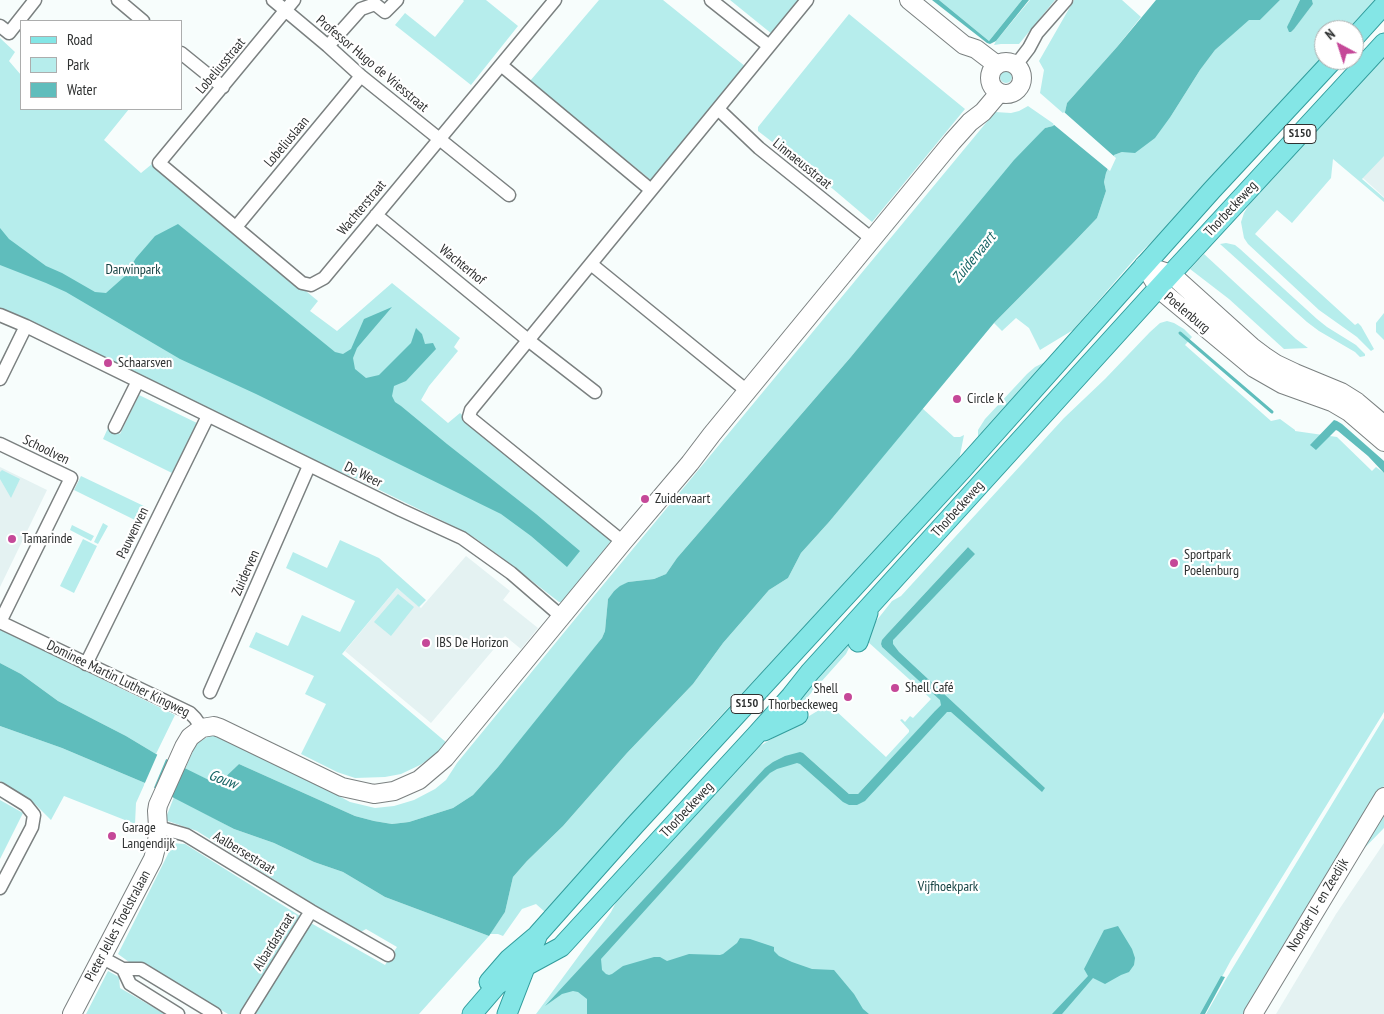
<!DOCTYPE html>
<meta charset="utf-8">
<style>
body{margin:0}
#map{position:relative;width:1384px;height:1014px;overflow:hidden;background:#f7fdfc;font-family:"PT Sans Narrow",sans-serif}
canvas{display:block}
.legend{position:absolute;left:20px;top:20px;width:162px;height:90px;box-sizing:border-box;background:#fff;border:1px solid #acadad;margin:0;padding:6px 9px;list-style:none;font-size:15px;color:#2f3131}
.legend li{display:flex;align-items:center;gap:10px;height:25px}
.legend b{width:25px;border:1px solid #acadad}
.north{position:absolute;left:1314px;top:20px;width:50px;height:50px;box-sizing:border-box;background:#fff;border:1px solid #acadad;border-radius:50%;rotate:320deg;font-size:14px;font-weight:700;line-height:20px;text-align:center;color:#2f3131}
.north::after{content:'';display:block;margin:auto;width:18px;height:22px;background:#c54898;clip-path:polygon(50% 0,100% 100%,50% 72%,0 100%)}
</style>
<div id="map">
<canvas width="1384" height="1014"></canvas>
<ul class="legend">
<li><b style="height:6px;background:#84e6e6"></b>Road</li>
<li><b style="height:14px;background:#b6edec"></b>Park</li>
<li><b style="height:14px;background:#5fbdbc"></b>Water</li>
</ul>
<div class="north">N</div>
</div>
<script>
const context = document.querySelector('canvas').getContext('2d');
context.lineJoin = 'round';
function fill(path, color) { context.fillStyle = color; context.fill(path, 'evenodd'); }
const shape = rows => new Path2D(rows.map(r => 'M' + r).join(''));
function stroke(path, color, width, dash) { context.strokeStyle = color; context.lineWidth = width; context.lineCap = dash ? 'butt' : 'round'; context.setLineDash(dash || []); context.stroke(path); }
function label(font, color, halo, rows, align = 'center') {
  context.font = font + ' "PT Sans Narrow",sans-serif'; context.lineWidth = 4.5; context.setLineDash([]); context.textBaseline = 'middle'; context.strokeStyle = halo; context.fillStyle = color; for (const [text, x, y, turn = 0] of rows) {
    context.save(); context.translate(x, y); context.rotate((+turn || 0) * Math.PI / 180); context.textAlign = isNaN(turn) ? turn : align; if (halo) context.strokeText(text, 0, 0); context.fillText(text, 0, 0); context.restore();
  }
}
fill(shape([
 [1384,99,1384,197,1335,153],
 [0,467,47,490,0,587],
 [466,556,510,591,503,600,538,628,521,649,505,636,431,723,345,651,397,588,421,608],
 [1384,843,1384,1014,1276,1014,1336,914]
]), '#e4f2f2');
fill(shape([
 [463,0,486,0,518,26,471,85,395,25,405,13,435,37,464,1],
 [599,0,663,0,746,67,652,181,530,81],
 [730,0,800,0,772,34],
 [939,0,1022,0,989,41],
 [1030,0,1055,0,1019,44,1001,44,994,45,996,41],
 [1074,0,1122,0,1141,17,1117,47,1067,103,1065,112,1064,114,1040,93,1044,70,1039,61],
 [1280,0,1300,0,1289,23,1291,32,1313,4,1312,0,1384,0,1354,30,1324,30,1324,60,1166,228,1138,255,1073,330,1040,350,1029,328,1016,318,1002,331,994,323,1074,242,1097,218,1106,191,1104,182,1106,173,1114,155,1122,152,1171,116,1200,70,1215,50,1249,19,1260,20],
 [849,14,965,109,872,222,833,189,758,131,758,127],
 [0,38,15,52,9,61,21,75,21,109,129,109,104,140,141,173,152,164,318,301,310,311,337,331,392,283,460,338,454,347,458,351,429,386,421,400,448,423,460,413,529,473,612,539,611,543,562,602,559,602,501,557,475,538,445,522,355,478,318,463,0,308],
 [1384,56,1384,156,1362,179,1384,198,1384,202,1333,159,1331,178,1292,223,1277,210,1255,234,1355,325,1358,323,1361,326,1374,349,1371,351,1357,337,1319,310,1248,244,1244,238,1241,222,1244,213,1251,201],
 '1000 77a6 6 0 1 1 12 0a6 6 0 1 1-12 0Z',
 [1028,106,1054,124,1053,126,1045,128,1038,136,850,358,677,558,666,574,654,579,628,582,614,591,608,599,605,631,602,638,535,723,498,767,473,795,453,808,409,822,392,824,374,821,355,816,239,764,219,783,215,783,185,769,196,744,214,733,322,787,350,802,375,808,394,806,414,800,435,789,446,780,457,763,603,585,995,112,1011,113,1019,111],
 [1226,243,1235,245,1240,249,1317,319,1327,327,1356,345,1365,354,1365,356,1360,357,1355,352,1319,331,1307,322,1220,244],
 [1204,254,1296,339,1308,348,1284,349,1229,299,1190,269],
 [1384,313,1384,340,1376,332,1376,323],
 [1167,321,1174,323,1184,329,1192,337,1185,345,1271,421,1280,419,1295,430,1295,431,1337,437,1372,471,1376,467,1384,473,1384,712,1231,960,1202,1014,536,1014,611,912,626,883,760,746,819,710,828,708,835,710,886,757,909,732,909,730,900,720,902,719,905,722,910,716,913,718,931,699,867,641,873,625,892,601,901,596,1064,418,1105,379,1150,332,1160,323],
 [968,547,973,553,886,644,948,704,854,801,803,753,849,794,858,794,941,705,941,700,882,647,881,644,889,632],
 [1049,360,978,442,978,430,985,419,1027,374,1035,367],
 [139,395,197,423,172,473,103,439,108,428,120,434],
 [922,408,954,437,960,437,964,435,959,460,940,482,698,740,545,912,536,904,522,909,503,936,498,934,490,934,505,912,513,877,527,861,563,826,627,753,693,684,723,643,769,590,788,578,801,553,829,522],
 [2,470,20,479,11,498,0,479,0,472],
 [81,476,148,508,141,523,74,490],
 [103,523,108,526,98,544,94,542],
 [72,525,94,536,91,541,70,530],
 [83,539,97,546,74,593,60,586],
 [340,540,379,558,426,600,419,607,397,588,342,654,447,743,437,754,420,765,401,774,385,777,355,778,337,772,301,754,326,704,305,694,314,676,249,647,256,632,288,646,302,615,340,632,355,601,286,568,293,552,327,568],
 [398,594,414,607,391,636,374,622],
 [0,629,175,715,156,754,126,736,58,701,21,674,0,663],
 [849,639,853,640,846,654,804,701,792,708],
 [1384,718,1384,786,1246,1014,1206,1014,1226,979],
 [0,726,62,748,145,783,136,803,135,824,64,796,51,820,36,805,0,781],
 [174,797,234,829,274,843,314,862,343,872,385,897,489,936,419,1014,253,1014,309,922,385,965,397,947,366,929,359,933,197,831,165,820],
 [0,800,23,813,0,859],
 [1384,807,1384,828,1348,865],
 [171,843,185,844,300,916,297,924,242,1014,228,1014,144,965,129,962,118,954,168,854],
 [108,971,119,977,120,988,165,1014,86,1014]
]), '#b6edec');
fill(shape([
 [932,0,939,0,989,41,1022,0,1029,0,996,41,990,44,987,43],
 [1156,0,1280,0,1260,20,1249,20,1215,50,1200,70,1171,116,1155,138,1135,153,1122,152,1114,155,1106,173,1104,182,1106,191,1097,218,1074,242,994,323,829,522,801,553,788,578,769,590,723,643,693,684,627,753,563,826,527,861,513,877,505,912,489,936,385,897,343,872,314,862,274,843,234,829,145,783,62,748,0,726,0,663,21,674,58,701,126,736,156,754,215,783,219,783,239,764,355,816,374,821,392,824,409,822,453,808,473,795,498,767,602,638,605,631,608,599,614,591,620,586,628,582,654,579,666,574,677,558,850,358,1014,160,1045,128,1053,126,1065,112,1067,103,1117,47],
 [1300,0,1312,0,1313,4,1294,29,1291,32,1289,32,1287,27],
 [178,224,335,352,343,354,351,349,364,319,392,307,357,348,353,358,355,369,366,378,379,375,411,343,416,328,422,334,425,344,433,343,436,349,406,381,394,386,392,396,395,402,401,406,447,444,536,514,580,551,567,567,531,536,501,514,256,394,180,359,66,292,46,283,0,265,0,228,9,239,46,266,62,273,95,292,106,293,124,277,136,258,155,236],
 [1334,420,1337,421,1342,424,1384,461,1384,473,1368,456,1338,431,1336,430,1316,450,1310,445],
 [968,547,975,554,896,637,893,640,893,644,899,652,1045,788,1042,792,951,712,947,712,865,801,857,805,849,805,843,802,800,764,797,763,777,769,770,773,759,784,601,959,602,970,606,974,609,975,612,974,623,966,654,957,660,957,667,961,689,954,720,955,723,954,737,943,740,938,750,939,774,947,774,951,779,956,792,962,812,969,834,970,854,994,863,1009,869,1014,587,1014,587,999,578,992,573,991,562,994,545,1006,765,768,773,762,785,756,800,752,803,753,849,794,858,794,935,711,941,705,940,700,882,647,881,644,882,640,889,632],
 [1118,926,1132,949,1135,958,1134,965,1129,972,1121,975,1105,984,1093,978,1062,1014,1052,1014,1088,976,1084,969,1104,930],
 [1221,976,1225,977,1205,1014,1200,1014]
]), '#5fbdbc');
fill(shape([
 [1064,112,1116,158,1110,171,1053,124],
 [158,753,167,757,153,790,144,785]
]), '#f7fdfc');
stroke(shape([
 [1180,333,1272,412]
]), '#5fbdbc', 3);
const street = shape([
 [118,0,143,21],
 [273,0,328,46,361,76,509,195],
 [294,0,159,163,302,283,311,285,324,278,555,0],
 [711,0,769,46],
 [0,26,9,33,35,0],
 [328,46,361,9,375,4,385,12,397,0],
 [181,53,223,87],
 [501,65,651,190],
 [1016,65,1029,48,1037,33,1066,0],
 [718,109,759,148,872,239],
 [376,215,528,340,595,392],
 [236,227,361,76],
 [591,264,747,391],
 [0,315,26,326,401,510,462,538,511,573,562,617],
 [0,379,26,326],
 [115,427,138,381],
 [0,444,71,478,0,622],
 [623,542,469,417,471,410,807,0],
 [0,622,190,713,195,718,202,728],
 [86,664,208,416],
 [210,692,309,466],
 [0,789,26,805,34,815,32,827,0,888],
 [158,827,186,835,311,911],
 [101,957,123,969,141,969,215,1014],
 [123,969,130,984,178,1014],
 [247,1014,311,911,388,955]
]);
const secondary = shape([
 [909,0,964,45,976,49,997,65],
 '990 78a16 16 0 1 1 32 0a16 16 0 1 1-32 0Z',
 [1144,265,1159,289,1254,368,1282,384,1332,402,1349,412,1384,442],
 [1159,270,1171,274,1252,347,1264,356,1276,364,1295,373,1341,392,1357,402,1384,425],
 [72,1014,153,859,157,844,158,827,157,811,158,805,184,747,190,737,202,728,214,726,220,728,342,787,374,794,394,791,419,780,445,758,623,542,690,463,712,434,952,142,970,122,983,112,999,93],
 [1253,1014,1384,797]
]);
const primary = shape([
 [1354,38,1384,5],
 [858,642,868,613],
 [764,731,798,715],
 [489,982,509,959,535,937],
 [472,1014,497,985,526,966,561,947,756,735,791,696,810,672,1171,274,1384,43],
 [507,1014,538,934,635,825,961,471,1212,190,1333,60]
]);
stroke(street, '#7b8080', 15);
stroke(secondary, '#7b8080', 20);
stroke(primary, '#319c9c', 21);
stroke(street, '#fff', 12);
stroke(secondary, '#fff', 18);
stroke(primary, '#84e6e6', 19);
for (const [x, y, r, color] of [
 [108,363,5,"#c54898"],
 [957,399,5,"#c54898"],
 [645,499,5,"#c54898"],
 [12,539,5,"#c54898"],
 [1174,563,5,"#c54898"],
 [426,643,5,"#c54898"],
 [895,688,5,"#c54898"],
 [848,697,5,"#c54898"],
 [112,836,5,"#c54898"]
]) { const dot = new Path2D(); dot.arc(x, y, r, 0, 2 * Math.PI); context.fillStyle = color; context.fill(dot); stroke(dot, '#fff', 2); }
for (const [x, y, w] of [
 [1300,134,32],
 [747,704,32]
]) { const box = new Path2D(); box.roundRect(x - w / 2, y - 9.5, w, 19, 4); context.fillStyle = '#fff'; context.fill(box); stroke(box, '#2f3131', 1); }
label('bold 12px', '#2f3131', null, [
 ["S150",1300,134],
 ["S150",747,704]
]);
label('14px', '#2f3131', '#fff', [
 ["Professor Hugo de Vriesstraat",372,64,40],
 ["Lobeliusstraat",221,66,-50],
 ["Lobeliuslaan",287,142,-50],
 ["Linnaeusstraat",802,164,39],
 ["Wachterstraat",362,208,-50],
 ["Thorbeckeweg",1231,209,-47],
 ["Wachterhof",462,265,39],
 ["Poelenburg",1187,313,40],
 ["Schoolven",46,450,26],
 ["De Weer",363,475,26],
 ["Thorbeckeweg",958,509,-48],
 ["Pauwenven",133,533,-64],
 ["Zuiderven",246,573,-66],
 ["Dominee Martin Luther Kingweg",118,679,26],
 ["Thorbeckeweg",687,810,-47],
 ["Aalbersestraat",244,853,31],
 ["Noorder IJ- en Zeedijk",1318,905,-59],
 ["Pieter Jelles Troelstralaan",118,926,-62],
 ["Albardastraat",274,942,-58]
]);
label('14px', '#123f3f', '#fff', [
 ["Darwinpark",133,270],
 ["Vijfhoekpark",948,887]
]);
label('14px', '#2f3131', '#fff', [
 ["Schaarsven",118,363],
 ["Circle K",967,399],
 ["Zuidervaart",655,499],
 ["Tamarinde",22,539],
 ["Sportpark",1184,555],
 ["Poelenburg",1184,571],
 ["IBS De Horizon",436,643],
 ["Shell Café",905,688],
 ["Shell",838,689,"right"],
 ["Thorbeckeweg",838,705,"right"],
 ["Garage",122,828],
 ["Langendijk",122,844]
], 'left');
label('italic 15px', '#156363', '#fff', [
 ["Zuidervaart",974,258,-51],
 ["Gouw",223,780,21]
]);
</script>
